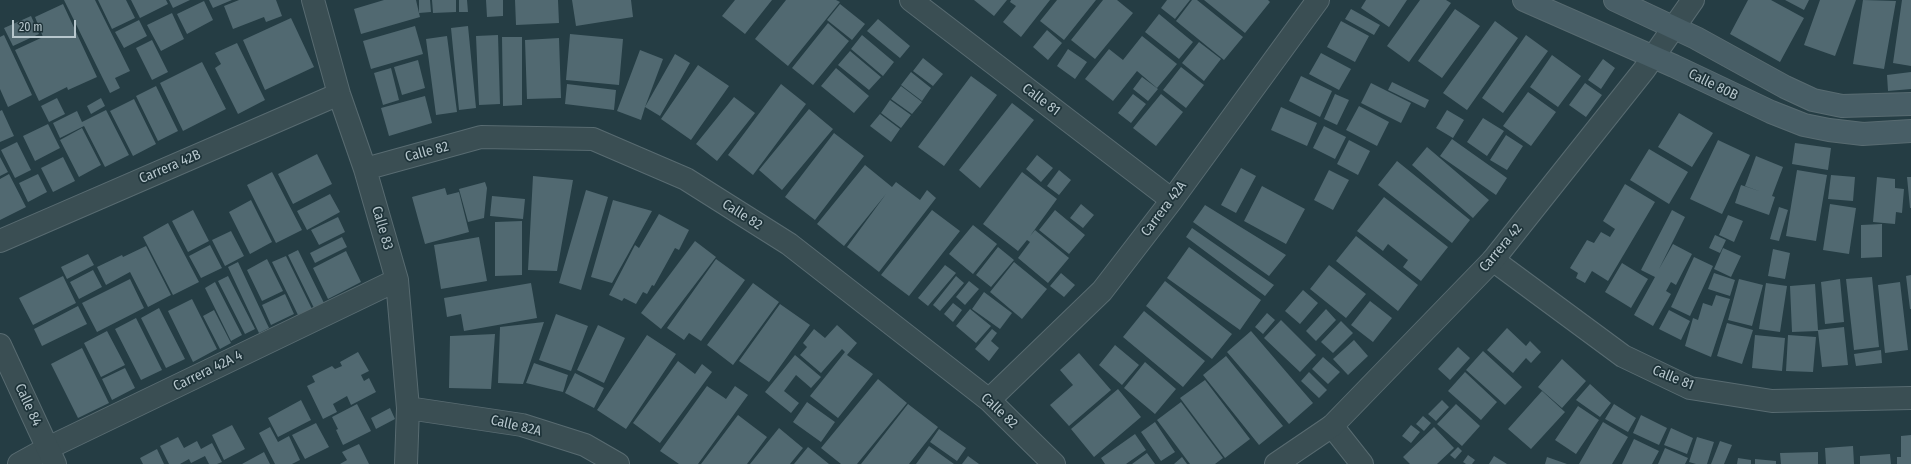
<!DOCTYPE html>
<style>
body{margin:0}
#map{position:relative;width:1911px;height:464px;overflow:hidden;background:#253d44;font-family:"Fira Sans Condensed",sans-serif}
canvas{display:block}
.scale{position:absolute;left:12px;top:20px;width:64px;height:18px;box-sizing:border-box;border:2px solid #b7c7cd;border-top:0;padding-left:5px;font-size:12px;line-height:14px;white-space:nowrap;color:#b7c7cd;-webkit-text-stroke:3px #1e3339;paint-order:stroke}
</style>
<div id="map">
<canvas width="1911" height="464"></canvas>
<div class="scale">20 m</div>
</div>
<script>
const context = document.querySelector('canvas').getContext('2d');
context.lineJoin = 'round';
function fill(path, color) { context.fillStyle = color; context.fill(path, 'evenodd'); }
const shape = rows => new Path2D(rows.map(r => 'M' + r).join(''));
function stroke(path, color, width, dash) { context.strokeStyle = color; context.lineWidth = width; context.lineCap = dash ? 'butt' : 'round'; context.setLineDash(dash || []); context.stroke(path); }
function label(font, color, halo, rows, align = 'center') {
  context.font = font + ' "Fira Sans Condensed",sans-serif'; context.lineWidth = 3.5; context.setLineDash([]); context.textBaseline = 'middle'; context.strokeStyle = halo; context.fillStyle = color; for (const [text, x, y, turn = 0] of rows) {
    context.save(); context.translate(x, y); context.rotate((+turn || 0) * Math.PI / 180); context.textAlign = isNaN(turn) ? turn : align; if (halo) context.strokeText(text, 0, 0); context.fillText(text, 0, 0); context.restore();
  }
}
fill(shape([
 [64,0,95,0,130,71,115,78,120,88,110,93],
 [98,0,126,0,135,18,112,29],
 [131,0,166,0,168,4,140,18],
 [169,0,190,0,173,8],
 [209,0,232,0,213,8],
 [239,0,276,0,282,16,266,22,264,17,233,29,224,6],
 [384,0,416,0,419,13,419,0,430,0,431,12,419,13,420,17,361,34,354,9],
 [432,0,456,0,456,12,433,13],
 [459,0,467,0,468,12,459,12],
 [486,0,503,0,503,16,487,17],
 [515,0,558,0,559,23,516,25],
 [572,0,631,0,633,17,576,26],
 [735,0,772,0,745,34,722,16],
 [786,0,836,0,840,2,788,66,755,39],
 [974,0,1007,0,994,16],
 [1011,0,1050,0,1021,37,1003,22,1016,6,1010,2],
 [1057,0,1096,0,1064,40,1040,21],
 [1103,0,1117,0,1133,13,1095,59,1071,40],
 [1167,0,1190,0,1175,19,1161,8],
 [1192,0,1197,0,1243,37,1224,60,1176,21],
 [1204,0,1268,0,1270,2,1245,33],
 [1366,0,1407,0,1389,27,1361,8],
 [1420,0,1446,0,1451,3,1409,62,1387,46],
 [1748,0,1771,0,1804,18,1780,62,1730,34],
 [1785,0,1809,0,1804,10],
 [1820,0,1856,0,1835,56,1804,45],
 [1863,0,1896,1,1884,69,1853,64],
 [1902,0,1911,0,1911,66,1893,63],
 [204,1,213,20,187,34,177,14],
 [63,4,97,77,68,90,67,87,39,101,15,50,43,37,35,17],
 [840,4,865,24,852,40,827,20],
 [1351,9,1380,25,1374,35,1345,19],
 [1455,9,1480,26,1442,78,1418,61],
 [172,13,184,39,161,51,147,25],
 [1159,14,1193,42,1179,59,1145,32],
 [31,16,39,34,13,46,4,28],
 [291,18,314,67,265,90,243,40],
 [878,19,910,46,900,58,867,31],
 [139,20,147,36,124,48,115,32],
 [1341,21,1369,36,1355,62,1327,47],
 [1495,21,1518,38,1467,110,1443,93],
 [828,23,849,41,813,85,792,68],
 [415,26,423,54,371,69,363,41],
 [468,26,476,108,459,110,451,28],
 [1047,30,1062,43,1048,60,1033,47],
 [570,34,623,39,619,85,566,80],
 [4,35,32,95,8,107,0,89,0,37],
 [498,35,500,104,479,105,476,36],
 [862,35,894,62,883,76,851,49],
 [1526,35,1548,51,1503,113,1482,98],
 [447,36,457,112,436,115,426,39],
 [1142,36,1177,64,1157,88,1137,71,1113,101,1085,79,1109,49,1123,60],
 [502,37,522,37,522,105,503,106],
 [559,38,561,98,527,99,525,40],
 [152,40,168,72,152,80,136,48],
 [1199,42,1221,59,1204,81,1182,63],
 [237,43,265,100,238,114,215,68,221,64,215,53],
 [1068,49,1087,62,1075,79,1057,66],
 [640,50,663,59,645,107,675,54,690,63,660,116,645,107,641,120,617,111],
 [850,51,881,77,869,90,838,65],
 [1321,53,1351,69,1339,90,1309,74],
 [1552,55,1581,76,1558,107,1530,87],
 [923,58,943,74,933,86,913,71],
 [1603,59,1615,68,1601,89,1588,80],
 [418,60,425,88,402,95,394,67],
 [202,62,226,109,183,131,160,83],
 [698,65,729,86,691,140,661,119],
 [1181,67,1204,85,1186,108,1163,90],
 [391,68,399,100,383,105,374,73],
 [836,68,869,96,854,113,821,86],
 [911,72,931,88,922,101,901,85],
 [1911,72,1911,89,1888,91,1887,75],
 [971,76,997,95,944,166,918,147],
 [1301,76,1332,91,1320,117,1289,101],
 [1142,77,1158,89,1148,101,1133,89],
 [1392,82,1429,100,1425,108,1388,90],
 [1371,83,1411,103,1401,123,1361,103],
 [1585,83,1602,95,1586,117,1569,105],
 [567,84,616,90,614,110,565,104],
 [781,84,806,104,753,175,728,155],
 [156,86,178,131,158,141,136,96],
 [901,86,922,102,912,114,891,99],
 [1528,92,1556,112,1531,146,1503,126],
 [1133,94,1146,104,1131,123,1118,113],
 [1161,94,1183,112,1156,146,1133,128],
 [1335,94,1349,100,1337,125,1324,119],
 [425,96,432,123,389,136,381,108],
 [734,97,755,113,717,161,696,144],
 [57,98,65,114,49,122,41,106],
 [101,98,105,106,91,114,87,106],
 [134,99,156,144,133,156,110,111],
 [890,100,911,115,901,128,881,113],
 [1012,103,1034,120,980,188,959,170],
 [1359,106,1389,122,1377,146,1346,130],
 [1281,107,1317,123,1307,146,1271,130],
 [809,109,833,129,782,190,759,170],
 [2,110,14,136,0,142,0,111],
 [106,110,129,155,105,167,84,126,60,138,53,123,77,111,82,122],
 [1447,110,1464,120,1453,138,1436,128],
 [1679,113,1713,133,1692,167,1658,147],
 [880,114,900,129,891,142,870,126],
 [1483,118,1504,131,1487,156,1467,142],
 [48,124,60,148,35,161,23,136],
 [1324,126,1346,137,1335,159,1313,148],
 [82,128,101,165,79,177,60,140],
 [834,133,864,156,815,220,785,197],
 [1506,135,1523,146,1507,170,1490,160],
 [1452,139,1507,178,1496,195,1440,156],
 [1349,140,1370,151,1358,175,1337,164],
 [1718,140,1750,155,1722,214,1690,199],
 [17,142,31,170,15,178,1,150],
 [1795,143,1831,148,1828,170,1792,164],
 [1427,147,1489,200,1473,218,1412,165],
 [1649,149,1688,172,1669,204,1630,180],
 [317,154,332,184,293,204,278,174],
 [1037,155,1053,168,1041,182,1026,169],
 [1756,156,1783,167,1772,196,1775,197,1769,215,1735,203,1741,185,1759,191,1745,186],
 [0,157,8,172,0,176],
 [63,157,75,181,53,192,41,168],
 [1397,161,1470,220,1452,243,1378,185],
 [865,165,892,187,896,182,920,200,927,190,936,198,879,272,847,247,886,194,844,246,817,224],
 [1241,168,1256,176,1236,213,1221,205],
 [1059,170,1071,180,1059,195,1047,186],
 [1329,170,1349,180,1333,210,1314,200],
 [1797,170,1827,175,1816,241,1786,236],
 [272,172,302,230,276,243,247,185],
 [1022,172,1057,199,1030,236,1035,230,1069,258,1048,283,1018,258,1030,242,1027,240,1018,251,983,224],
 [9,174,26,207,0,220,0,179],
 [38,174,47,192,28,202,19,183],
 [1831,175,1855,177,1853,201,1828,199],
 [533,176,573,180,557,271,528,270],
 [1877,177,1895,179,1895,188,1904,189,1902,213,1896,212,1895,224,1873,222],
 [1907,177,1911,177,1911,208,1910,208],
 [485,182,487,188,484,218,468,222,459,189],
 [1625,184,1655,202,1608,281,1592,271,1585,283,1576,278,1578,273,1570,268,1587,240,1594,243,1601,232,1610,237,1615,229,1603,221],
 [1262,186,1305,209,1286,244,1244,221],
 [445,188,447,195,459,192,469,232,425,244,412,197],
 [586,190,608,197,581,290,559,283],
 [330,194,340,212,307,230,297,211],
 [492,196,525,199,523,219,490,216],
 [1384,197,1448,247,1421,281,1403,267,1408,260,1388,244,1383,251,1357,231],
 [251,200,272,242,250,254,229,212],
 [613,200,652,211,612,283,591,277],
 [1081,204,1094,215,1083,228,1070,218],
 [1830,204,1856,208,1849,254,1823,250],
 [1205,205,1286,255,1269,276,1193,222],
 [1779,207,1788,210,1779,241,1770,239],
 [193,210,209,241,188,252,172,221],
 [932,210,960,231,909,296,881,275],
 [1055,210,1085,235,1069,254,1039,230],
 [1672,210,1685,217,1659,269,1673,244,1692,254,1676,285,1671,282,1666,291,1671,294,1653,326,1634,315,1655,277,1641,270],
 [659,214,689,230,679,250,675,248,654,286,652,285,647,294,643,292,636,304,624,298,622,301,609,295,635,245,639,248],
 [1728,215,1743,221,1734,242,1719,235],
 [338,217,345,232,319,245,311,230],
 [522,221,522,275,495,276,495,222],
 [168,223,199,282,173,295,143,237],
 [1882,224,1882,257,1861,258,1861,225],
 [973,225,997,244,973,274,949,254],
 [1192,228,1274,285,1265,296,1186,237],
 [231,231,244,256,225,266,212,240],
 [1715,235,1726,240,1720,253,1709,248],
 [1356,236,1418,285,1398,311,1336,261],
 [342,237,347,247,315,263,310,253],
 [479,237,487,281,441,289,434,245],
 [695,241,716,257,661,329,641,313],
 [210,245,222,268,201,278,189,256],
 [146,246,171,295,148,307,130,272,106,285,97,267,122,255,123,257],
 [998,247,1014,260,991,287,976,275],
 [1189,247,1261,300,1240,330,1167,278],
 [1723,248,1741,256,1731,277,1714,269],
 [1773,249,1790,253,1785,279,1768,276],
 [298,250,324,303,314,308,288,255],
 [346,251,361,282,328,299,313,268],
 [88,254,94,265,67,279,61,267],
 [286,256,312,309,298,315,272,262],
 [1694,257,1713,266,1690,316,1671,307],
 [267,259,283,291,262,301,247,270],
 [716,259,745,280,701,341,689,333,684,340,667,328],
 [238,262,269,328,259,333,228,267],
 [1014,262,1047,289,1022,319,990,292],
 [1622,263,1648,279,1631,308,1605,292],
 [945,265,956,273,928,306,918,298],
 [1329,265,1366,294,1346,318,1310,289],
 [93,270,102,287,79,299,70,282],
 [1061,273,1075,285,1064,297,1050,286],
 [1714,273,1735,280,1730,296,1708,289],
 [1911,275,1911,309,1910,309,1906,276],
 [63,276,76,303,33,325,19,298],
 [228,276,255,329,245,334,218,281],
 [956,276,964,283,940,311,933,305],
 [1872,277,1879,347,1854,350,1846,279],
 [130,279,144,308,97,332,82,303],
 [1739,279,1763,285,1752,326,1728,320],
 [1840,279,1844,322,1825,324,1821,282],
 [969,281,979,289,965,305,956,297],
 [1165,281,1232,334,1212,359,1146,306],
 [215,282,242,335,231,341,205,288],
 [1900,282,1908,350,1885,353,1878,285],
 [531,283,537,318,464,331,461,314,447,317,444,298],
 [753,283,779,302,733,365,707,345],
 [1766,283,1787,286,1780,332,1759,329],
 [1815,284,1818,330,1844,327,1848,365,1822,367,1818,331,1792,332,1790,286],
 [1303,290,1318,303,1300,324,1285,311],
 [984,292,1012,313,1000,329,972,309],
 [285,294,294,314,271,325,262,305],
 [1716,295,1730,299,1711,357,1685,346,1693,318,1698,320,1703,303,1712,306],
 [192,299,217,349,193,362,168,311],
 [1370,301,1392,318,1373,342,1351,325],
 [953,303,962,310,953,322,944,314],
 [780,304,810,325,769,382,739,361],
 [78,306,87,324,42,346,34,329],
 [159,308,185,359,166,368,141,318],
 [970,309,991,326,976,343,956,326],
 [1326,309,1336,320,1316,341,1306,331],
 [214,310,231,343,220,349,203,316],
 [1669,310,1690,321,1681,340,1659,329],
 [1144,311,1205,361,1183,387,1123,337],
 [1267,313,1275,320,1263,334,1255,327],
 [556,314,588,326,571,371,539,360],
 [136,318,162,370,141,380,115,329],
 [1281,320,1316,355,1300,372,1264,338],
 [1341,321,1353,333,1333,353,1321,342],
 [544,322,523,384,498,383,500,327],
 [1727,323,1753,330,1742,364,1717,356],
 [598,325,625,338,604,383,577,370],
 [837,325,857,343,847,355,873,374,838,418,810,396,845,352,842,349,821,373,800,355,807,347,803,343,814,329,825,338],
 [1507,328,1526,346,1530,341,1541,352,1531,363,1526,358,1513,373,1487,350],
 [992,329,997,333,991,341,999,348,989,361,975,349],
 [107,331,125,365,101,377,84,343],
 [1251,331,1313,403,1289,424,1227,352],
 [495,334,491,389,449,388,450,336],
 [647,335,676,354,626,429,597,410],
 [1755,335,1785,338,1782,371,1752,368],
 [1788,335,1816,337,1813,372,1786,371],
 [1354,340,1368,356,1348,375,1333,359],
 [1115,345,1139,365,1122,385,1099,365],
 [1458,347,1470,358,1450,380,1438,369],
 [82,348,109,403,78,418,51,364],
 [1881,350,1882,363,1856,366,1854,354],
 [1483,351,1522,387,1505,405,1466,370],
 [358,352,369,371,361,375,364,381,369,378,376,392,351,405,347,396,333,404,337,412,323,419,307,386,315,382,312,376,332,366,335,369,342,366,340,362],
 [1079,353,1111,390,1069,426,1050,405,1073,385,1060,370],
 [795,355,821,377,811,388,796,375,784,391,799,403,791,413,765,392],
 [1226,356,1283,426,1259,445,1203,375],
 [1323,357,1340,372,1328,384,1312,369],
 [1562,359,1586,381,1562,408,1538,387],
 [678,361,695,374,702,364,712,372,660,443,633,423],
 [1145,362,1176,389,1155,414,1124,388],
 [534,363,568,375,563,392,526,383],
 [125,368,135,388,112,400,102,379],
 [1309,372,1327,390,1319,398,1301,381],
 [1465,372,1497,402,1481,420,1448,391],
 [575,373,604,388,594,408,565,393],
 [878,379,907,403,857,464,841,464,821,448],
 [1205,380,1250,439,1225,458,1180,398],
 [1590,384,1611,403,1600,417,1576,400],
 [707,386,726,399,735,386,748,395,698,464,679,464,660,451],
 [1118,389,1141,417,1094,457,1071,429],
 [1542,391,1565,412,1531,449,1508,429],
 [301,400,311,420,278,437,268,418],
 [1442,400,1449,407,1436,421,1428,414],
 [807,402,835,422,821,442,793,422],
 [1181,402,1223,458,1215,464,1190,464,1157,420],
 [357,404,371,431,343,445,336,430,338,429,332,417],
 [908,404,938,427,909,464,861,464],
 [1456,404,1480,426,1462,446,1437,424],
 [1614,404,1636,418,1628,432,1605,419],
 [1578,406,1599,420,1576,454,1555,440],
 [390,408,395,419,376,429,371,418],
 [738,415,767,437,747,464,701,464],
 [1641,415,1667,428,1659,445,1633,433],
 [1423,416,1431,423,1424,431,1416,424],
 [1155,422,1175,452,1161,461,1141,432],
 [1603,422,1628,437,1612,464,1579,464],
 [316,423,329,447,305,459,292,435],
 [232,425,245,449,224,460,212,435],
 [1411,425,1420,432,1411,443,1402,436],
 [270,427,278,442,289,436,300,460,292,464,275,464,259,433],
 [1434,427,1454,448,1437,464,1410,464,1403,457],
 [779,428,803,448,790,464,750,464],
 [1671,428,1693,438,1687,454,1664,445],
 [939,429,966,448,957,461,930,442],
 [1135,434,1146,450,1126,464,1105,464,1101,458],
 [1911,435,1911,464,1897,464,1897,457,1901,457,1901,436],
 [178,437,184,448,197,441,201,449,212,443,222,462,217,464,209,464,205,456,191,463,189,459,180,464,169,464,160,446],
 [1697,437,1714,442,1707,464,1696,464,1689,462],
 [1634,439,1659,451,1652,464,1622,464],
 [1720,441,1732,445,1724,464,1711,464],
 [359,444,369,464,340,464,347,460,342,452],
 [929,446,954,464,916,464],
 [1853,446,1854,464,1826,464,1825,448],
 [808,447,829,464,794,464],
 [1458,447,1462,451,1455,459,1450,455],
 [1665,448,1688,458,1685,464,1658,464],
 [157,449,164,464,143,464,140,458],
 [264,452,270,464,242,464],
 [1818,452,1818,464,1781,464,1780,453],
 [1147,453,1155,464,1132,464],
 [1890,454,1891,464,1860,464,1860,456],
 [1468,455,1475,460,1472,464,1466,464,1463,462],
 [968,456,979,464,962,464],
 [1494,456,1507,464,1489,464],
 [1182,457,1187,464,1174,464],
 [1547,457,1567,464,1545,464],
 [1738,458,1751,460,1751,464,1737,464],
 [1755,459,1776,461,1776,464,1755,464]
]), '#516971');
const minor = shape([
 [313,0,339,94,365,169,397,280,408,408,406,464],
 [911,0,1172,200],
 [365,169,481,137,593,139,686,179,789,244,989,400,1054,464],
 [0,241,339,94],
 [1493,260,1623,356,1690,388,1772,401,1911,398],
 [989,400,1102,291,1172,200,1318,0],
 [408,408,522,425,585,445,618,464],
 [1332,426,1362,464],
 [19,464,48,448,397,280]
]);
const tertiary = shape([
 [0,345,55,464],
 [1276,464,1332,426,1493,260,1644,70,1693,0]
]);
const secondary = shape([
 [1524,0,1674,66,1771,112,1804,125,1829,130,1863,134,1911,131],
 [1615,0,1696,38,1785,87,1813,100,1842,106,1911,104]
]);
stroke(minor, '#586b71', 24);
stroke(tertiary, '#586b71', 24);
stroke(secondary, '#586b71', 24);
stroke(minor, '#3a4e53', 22);
stroke(tertiary, '#3a4e53', 22);
stroke(secondary, '#485e66', 22);
label('14px', '#b7c7cd', '#1e3339', [
 ["Calle 80B",1713,85,26],
 ["Calle 81",1041,100,37],
 ["Calle 82",427,152,-15],
 ["Carrera 42B",170,167,-23],
 ["Carrera 42A",1164,209,-53],
 ["Calle 82",742,215,32],
 ["Calle 83",382,228,74],
 ["Carrera 42",1501,248,-50],
 ["Carrera 42A 4",208,371,-26],
 ["Calle 81",1673,378,22],
 ["Calle 84",28,405,65],
 ["Calle 82",999,411,43],
 ["Calle 82A",516,426,13]
]);
</script>
